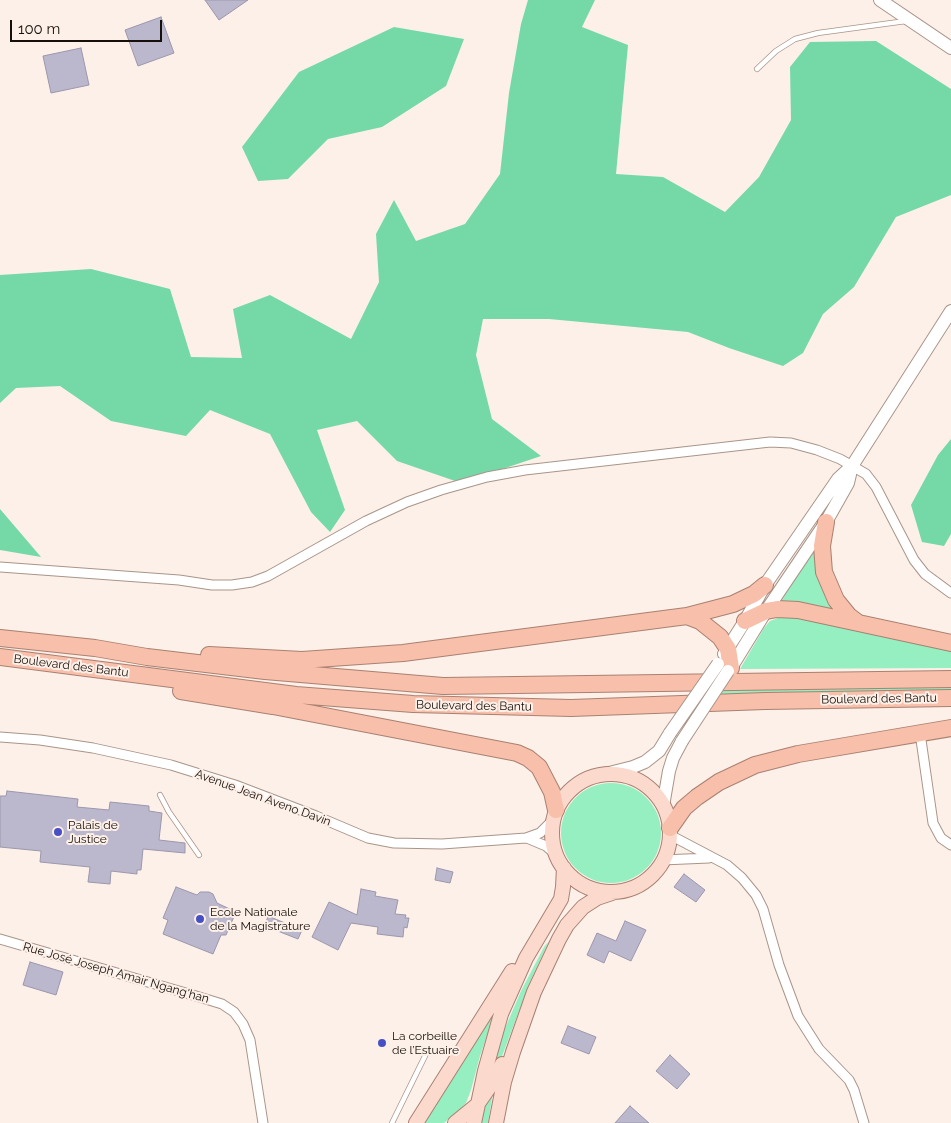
<!DOCTYPE html>
<meta charset="utf-8">
<style>
body{margin:0}
#map{position:relative;width:951px;height:1123px;overflow:hidden;background:#fdf0e8;font-family:Raleway,sans-serif}
canvas{display:block}
.scale{position:absolute;left:10px;top:20px;width:152px;height:22px;box-sizing:border-box;border:2px solid #160f0a;border-top:0;padding-left:6px;font-size:15px;line-height:18px;white-space:nowrap;color:#160f0a;-webkit-text-stroke:4px #fdf0e8;paint-order:stroke}
</style>
<div id="map">
<canvas width="951" height="1123"></canvas>
<div class="scale">100 m</div>
</div>
<script>
const context = document.querySelector('canvas').getContext('2d');
context.lineJoin = 'round';
function fill(path, color) { context.fillStyle = color; context.fill(path, 'evenodd'); }
const shape = rows => new Path2D(rows.map(r => 'M' + r).join(''));
function stroke(path, color, width, dash) { context.strokeStyle = color; context.lineWidth = width; context.lineCap = dash ? 'butt' : 'round'; context.setLineDash(dash || []); context.stroke(path); }
function label(font, color, halo, rows, align = 'center') {
  context.font = font + ' Raleway,sans-serif'; context.lineWidth = 4; context.setLineDash([]); context.textBaseline = 'middle'; context.strokeStyle = halo; context.fillStyle = color; for (const [text, x, y, turn = 0] of rows) {
    context.save(); context.translate(x, y); context.rotate((+turn || 0) * Math.PI / 180); context.textAlign = isNaN(turn) ? turn : align; if (halo) context.strokeText(text, 0, 0); context.fillText(text, 0, 0); context.restore();
  }
}
fill(shape([
 [816,547,841,614,780,603],
 [786,615,951,650,951,668,740,669,764,628,770,621],
 [951,685,951,693,715,696,721,687],
 '561 833a50 50 0 1 1 100 0a50 50 0 1 1-100 0Z',
 [549,941,529,984,498,1067,492,1069,503,1033,521,991,544,947],
 [493,1013,494,1015,480,1056,471,1090,466,1103,459,1111,444,1123,424,1123],
 [493,1092,488,1123,481,1123,486,1099]
]), '#96efc0');
fill(shape([
 [528,0,595,0,582,27,628,45,616,174,663,177,725,212,759,177,791,120,790,67,810,42,876,41,951,89,951,195,896,217,854,287,823,314,803,353,783,366,729,348,688,332,549,319,483,319,476,355,492,419,541,456,461,483,397,461,357,421,317,430,345,510,330,532,311,512,270,434,210,410,186,436,111,421,60,386,16,388,0,403,0,275,91,269,170,289,191,357,242,358,233,309,270,295,351,339,379,282,376,234,394,200,416,241,465,224,500,174,509,93,521,24],
 [394,27,464,39,446,86,382,127,328,139,288,179,258,181,242,147,299,72],
 [951,439,951,534,944,546,922,542,911,505,938,455],
 [0,509,41,557,0,550]
]), '#75d8a7');
const building = shape([
 [205,0,248,0,219,20,205,0],
 [161,17,174,53,138,66,125,30,161,17],
 [81,48,89,85,51,93,43,56,81,48],
 [7,791,78,799,77,807,109,810,110,802,149,806,149,811,162,813,159,840,185,843,185,853,143,849,141,870,137,870,137,874,111,871,110,884,88,882,90,867,40,862,41,851,0,847,0,796,6,796,7,791],
 [437,868,453,872,450,883,435,880,437,868],
 [684,874,705,890,696,902,674,887,684,874],
 [176,887,197,895,200,892,209,892,213,894,217,903,236,912,226,935,221,935,213,954,163,934,168,920,163,918,176,887],
 [361,889,376,892,375,896,398,900,395,914,406,915,405,918,409,918,407,928,404,927,403,937,377,934,378,927,351,923,338,950,312,937,329,902,357,915,361,889],
 [268,916,302,930,298,939,265,926,268,916],
 [625,921,646,930,631,961,609,951,604,963,587,955,597,933,616,941,625,921],
 [30,962,63,972,56,995,23,985,30,962],
 [568,1026,596,1037,589,1054,561,1043,568,1026],
 [670,1055,690,1074,677,1089,656,1071,670,1055],
 [630,1106,649,1123,615,1123,630,1106]
]);
fill(building, '#bbb7cc');
stroke(building, '#9b97ac', 1);
const lane = shape([
 [757,69,776,51,795,39,818,33,906,21],
 [160,795,169,812,199,855],
 [392,1123,426,1054]
]);
const street = shape([
 [0,567,179,580,212,585,232,585,252,582,268,576,366,521,407,502,441,490,487,477,525,470,770,442,791,443,817,450,840,459,866,474,876,487,914,560,925,574,951,593],
 [920,733,933,823,941,838,951,845],
 [0,737,40,740,93,748,171,765,235,785,316,816,368,838,394,843,442,844,526,838,540,833,553,820],
 [670,835,727,865,742,878,756,895,763,909,779,965,798,1016,819,1049,849,1080,854,1090,864,1123],
 [527,838,546,846,556,855],
 [662,860,709,858],
 [0,939,196,996,222,1004,234,1012,243,1024,250,1040,263,1123]
]);
const secondary = shape([
 [880,0,951,48],
 [724,654,745,621,765,585,838,479,852,466,951,311],
 [729,671,766,611,826,522,848,483,852,466],
 [605,774,633,767,645,762,659,751,670,733],
 [663,806,669,771,673,758,682,741]
]);
const primary = shape([
 '552 833a59 59 0 1 1 118 0a59 59 0 1 1-118 0Z',
 [416,1123,512,971],
 [455,1123,477,1105,495,1079,502,1064],
 [474,1123,485,1071,501,1014,526,958,561,899,563,887,564,868],
 [496,1123,504,1082,513,1052,534,992,559,939,567,925,583,907,597,898,612,893]
]);
const highway = shape([
 [826,522,822,546,824,572,836,600,849,616,857,622],
 [687,616,700,621,720,637,728,649,731,668],
 [745,621,766,611,777,609,798,610,951,643],
 [0,638,95,648,147,657,265,671,443,686,951,679],
 [209,655,302,660,403,653,687,616,733,604,754,594,765,585],
 [0,657,296,695,413,704,571,708,765,701,951,698],
 [181,691,273,706,517,753,528,758,539,767,552,792,556,810],
 [670,828,684,808,697,797,719,782,755,765,798,754,951,728]
]);
stroke(lane, '#a99589', 6);
stroke(street, '#a99589', 11);
stroke(secondary, '#a99589', 14);
stroke(primary, '#a98172', 16);
stroke(highway, '#a98172', 18);
stroke(lane, '#fff', 4.5);
stroke(street, '#fff', 9);
stroke(secondary, '#fff', 12);
stroke(primary, '#fbd9cc', 14);
stroke(highway, '#f8bfaa', 16);
const secondaryBridge = shape([
 [670,733,718,664],
 [682,741,728,671]
]);
stroke(secondaryBridge, '#a99589', 14, []);
stroke(secondaryBridge, '#fff', 12);
for (const [x, y, r, color] of [
 [58,832,5,"#474fc4"],
 [200,919,5,"#474fc4"],
 [382,1043,5,"#474fc4"]
]) { const dot = new Path2D(); dot.arc(x, y, r, 0, 2 * Math.PI); context.fillStyle = color; context.fill(dot); stroke(dot, '#fdf0e8', 2); }
label('12px', '#160f0a', '#fdf0e8', [
 ["Boulevard des Bantu",71,666,7],
 ["Boulevard des Bantu",879,699,-1],
 ["Boulevard des Bantu",474,706,1],
 ["Avenue Jean Aveno Davin",263,798,20],
 ["Rue José Joseph Amair Ngang'han",116,973,16]
]);
label('12px', '#160f0a', '#fdf0e8', [
 ["Palais de",68,825],
 ["Justice",68,839],
 ["Ecole Nationale",210,912],
 ["de la Magistrature",210,926],
 ["La corbeille",392,1036],
 ["de l’Estuaire",392,1050]
], 'left');
</script>
